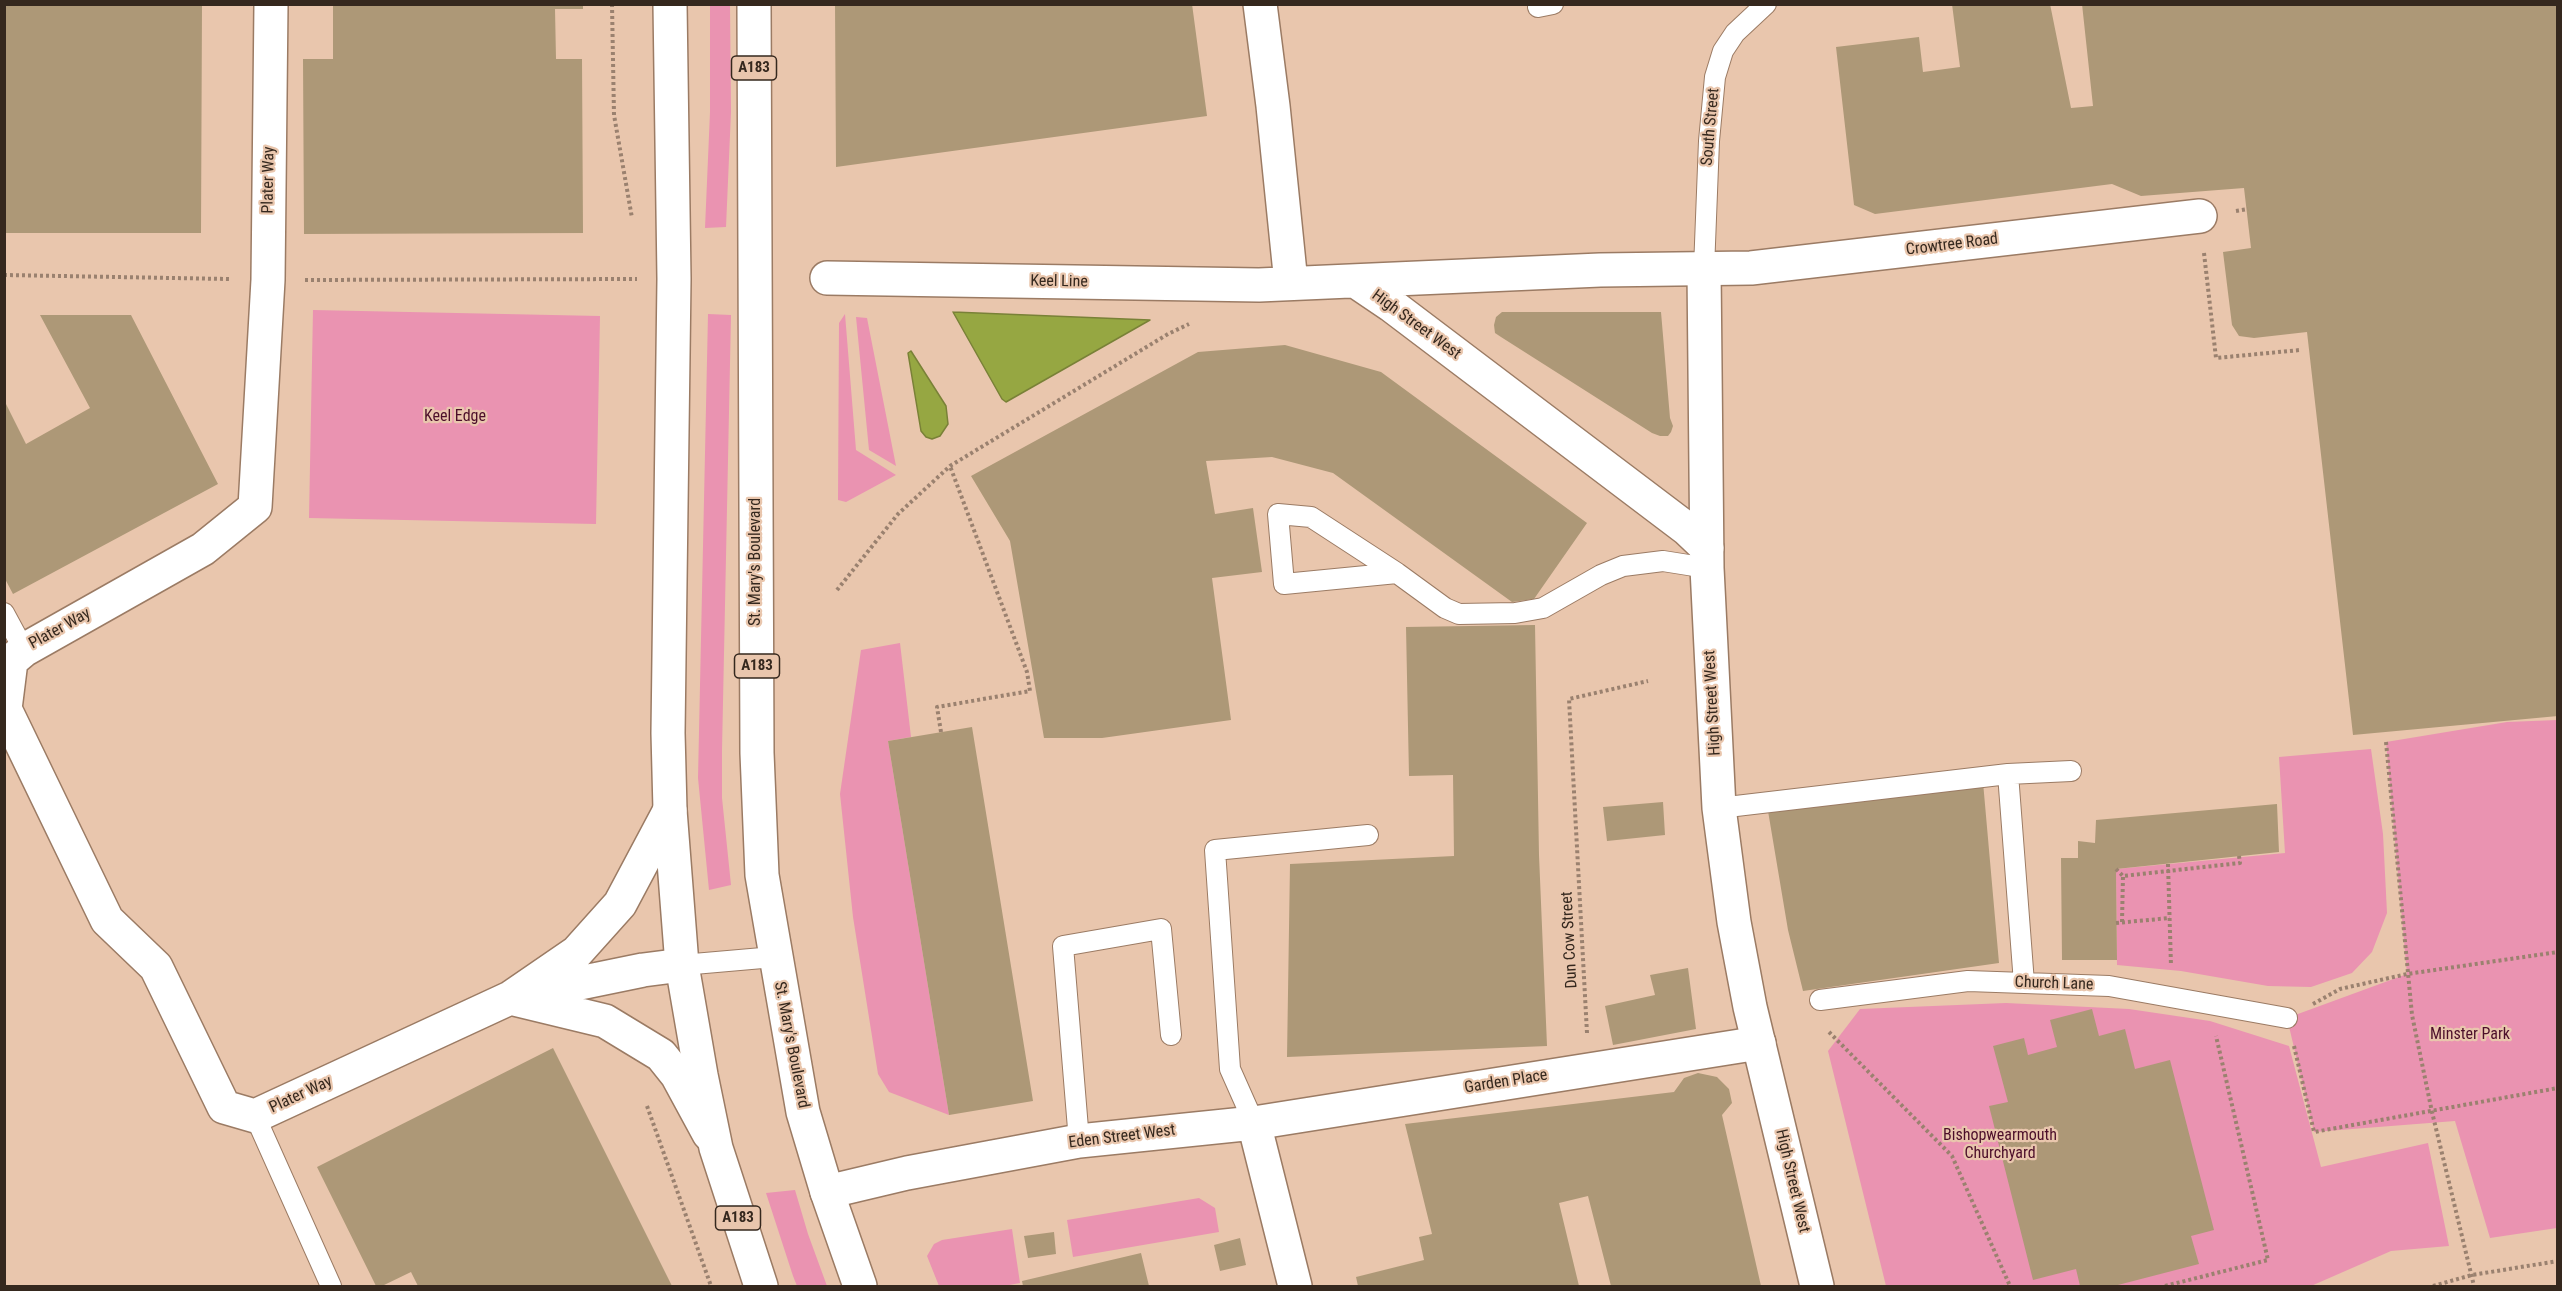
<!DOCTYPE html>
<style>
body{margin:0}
#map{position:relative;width:2562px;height:1291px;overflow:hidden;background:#e9c6ad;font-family:"Roboto Condensed",sans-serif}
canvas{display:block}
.frame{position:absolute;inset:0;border:6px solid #35281e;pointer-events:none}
</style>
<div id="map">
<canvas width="2562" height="1291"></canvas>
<div class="frame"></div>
</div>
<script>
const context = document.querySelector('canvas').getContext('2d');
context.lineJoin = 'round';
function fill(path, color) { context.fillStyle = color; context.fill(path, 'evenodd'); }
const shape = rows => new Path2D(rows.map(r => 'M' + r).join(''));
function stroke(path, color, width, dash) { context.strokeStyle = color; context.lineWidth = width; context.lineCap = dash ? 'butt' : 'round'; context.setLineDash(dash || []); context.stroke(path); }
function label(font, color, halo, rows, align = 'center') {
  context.font = font + ' "Roboto Condensed",sans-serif'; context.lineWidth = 4.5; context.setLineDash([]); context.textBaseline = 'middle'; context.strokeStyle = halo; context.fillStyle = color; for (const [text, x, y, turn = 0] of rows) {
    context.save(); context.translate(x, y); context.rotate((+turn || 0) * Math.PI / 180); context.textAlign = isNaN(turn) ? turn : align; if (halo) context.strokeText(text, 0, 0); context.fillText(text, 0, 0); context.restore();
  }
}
fill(shape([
 [710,5,730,5,731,112,726,227,705,228,710,112],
 [313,310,600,316,596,524,309,518],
 [708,314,731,315,722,750,722,798,731,885,709,890,698,778],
 [845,314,856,450,896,475,846,502,838,500,839,323],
 [856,317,867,318,896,466,869,450],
 [900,643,911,737,888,741,949,1115,889,1092,878,1074,853,917,840,794,861,650],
 [2557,720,2557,1228,2490,1238,2455,1121,2314,1132,2287,1018,2407,974,2386,742,2507,722],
 [2371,749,2383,834,2387,913,2372,952,2352,973,2311,987,2268,986,2181,971,2117,965,2116,869,2285,853,2279,757],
 [2006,1003,2129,1009,2210,1021,2289,1046,2321,1167,2428,1143,2449,1246,2391,1251,2311,1286,1886,1286,1828,1051,1860,1009],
 [795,1190,808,1234,827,1286,797,1286,793,1276,766,1193],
 [1199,1198,1215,1208,1219,1232,1073,1257,1067,1220],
 [1012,1229,1020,1283,1004,1286,939,1286,927,1256,934,1244,942,1240]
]), '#ea93b1');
const water = shape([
 [953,312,1150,320,1006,402,1002,399,953,312],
 [911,351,946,406,948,424,940,436,932,439,926,437,921,431,908,353,911,351]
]);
fill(water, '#96a742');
stroke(water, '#798137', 1.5);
fill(shape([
 [4,4,202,4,201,233,4,233],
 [333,4,583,4,583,9,555,9,556,59,582,59,583,233,304,234,303,59,333,59],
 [835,4,1192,4,1207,116,836,167],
 [1952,4,2050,4,2071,108,2093,106,2082,4,2558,4,2558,716,2353,735,2307,332,2254,338,2239,336,2232,325,2223,252,2251,248,2244,188,2141,196,2112,184,1875,214,1854,205,1836,47,1919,37,1923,72,1960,67],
 [1502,312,1661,312,1670,418,1673,426,1671,432,1668,436,1660,436,1652,433,1501,337,1495,333,1494,325,1496,317],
 [40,315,131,315,218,484,13,594,4,577,4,400,26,444,90,408],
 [1285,345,1381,372,1587,523,1534,599,1512,602,1333,473,1272,457,1206,461,1215,514,1253,508,1262,572,1212,578,1231,720,1102,738,1044,738,1010,541,971,476,1198,352],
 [1535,625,1539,855,1547,1046,1287,1057,1290,864,1454,856,1453,775,1409,776,1406,627],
 [972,727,1033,1101,949,1115,888,741],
 [1983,782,1999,963,1803,991,1788,930,1768,811],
 [1663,802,1665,835,1607,841,1603,807],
 [2277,804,2279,852,2116,869,2117,960,2062,960,2061,858,2078,858,2078,841,2095,843,2096,820],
 [1688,968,1696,1029,1613,1045,1605,1006,1655,995,1650,975],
 [2092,1009,2099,1036,2125,1029,2135,1069,2170,1060,2214,1230,2191,1236,2199,1264,2114,1286,2080,1286,2076,1269,2033,1280,1989,1106,2008,1102,1993,1046,2024,1038,2028,1055,2057,1047,2050,1020],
 [553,1048,672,1286,418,1286,411,1272,382,1286,376,1286,317,1167],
 [1698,1073,1717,1077,1729,1089,1732,1103,1722,1115,1761,1286,1611,1286,1588,1196,1559,1203,1579,1286,1358,1286,1356,1277,1424,1260,1419,1237,1432,1234,1405,1124,1674,1092,1684,1078],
 [1054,1232,1056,1254,1028,1258,1024,1236],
 [1240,1238,1246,1265,1220,1271,1214,1245],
 [1141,1253,1149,1286,1023,1286,1022,1281]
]), '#ad9877');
const lane = shape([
 [1538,7,1553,4],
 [1704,269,1709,141,1715,77,1723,51,1735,33,1766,4],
 [1397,573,1284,584,1278,514,1311,517,1397,573,1445,608,1459,614,1515,613,1543,608,1601,575,1623,566,1663,561,1707,568],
 [4,613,24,650],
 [1719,808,2008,774],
 [682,965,774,957],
 [2024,983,2008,774,2071,771],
 [1820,1000,1968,981,2109,986,2287,1018],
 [255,1116,331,1286],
 [1254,1123,1230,1069,1215,850,1368,835],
 [1079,1141,1063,946,1161,929,1171,1035]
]);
const street = shape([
 [271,4,268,280,255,507,203,549,24,650,11,661,5,709,107,920,156,967,224,1107,255,1116,510,998,577,952,620,904,670,810],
 [1260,4,1273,106,1291,283],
 [827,278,1259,285,1600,270,1751,268,2200,216],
 [1357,282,1391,305,1687,529,1707,548],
 [526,994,643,970,682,965],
 [510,998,605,1021,661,1055,677,1075,709,1134],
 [1254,1123,1295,1286],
 [827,1192,907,1173,1079,1141,1254,1123,1759,1043]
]);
const secondary = shape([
 [1704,269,1707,568,1719,808,1734,922,1750,1007,1817,1286]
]);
const highway = shape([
 [670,4,674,279,668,733,670,810,682,965,701,1075,716,1148,761,1286],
 [754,4,757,753,762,875,803,1112,827,1192,860,1286]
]);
stroke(lane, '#9b7b64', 22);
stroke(street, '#9b7b64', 36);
stroke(secondary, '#9b7b64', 36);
stroke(highway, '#9b7b64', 36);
stroke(shape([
 [612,4,614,115,632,218],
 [2236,211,2248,209],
 [2204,253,2216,358,2300,350],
 [4,275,229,279],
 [305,280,637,279],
 [837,590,898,514,950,466,1168,334,1189,324],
 [941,732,937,707,1030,691,1027,672,950,466],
 [2386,742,2412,1015,2432,1112,2474,1286],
 [2168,864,2171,966],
 [2116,869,2123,876],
 [2122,922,2123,876,2240,863,2239,856],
 [2116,923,2170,918],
 [2313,1004,2340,989,2407,974,2558,952],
 [1829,1032,1952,1156,2010,1286],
 [1587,1033,1569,699,1648,681],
 [2294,1046,2314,1132,2558,1088],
 [647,1106,711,1286],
 [2165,1286,2268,1260,2216,1036],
 [2433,1286,2472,1275,2558,1261]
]), '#9a816f', 4, [3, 3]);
stroke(lane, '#fff', 20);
stroke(street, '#fff', 33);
stroke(secondary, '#fff', 33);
stroke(highway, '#fff', 33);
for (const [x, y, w] of [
 [754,68,45],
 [757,666,45],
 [738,1218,45]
]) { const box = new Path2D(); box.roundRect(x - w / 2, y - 12, w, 24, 4.5); context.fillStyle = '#e9c6ad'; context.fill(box); stroke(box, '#35281e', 1.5); }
label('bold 15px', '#35281e', null, [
 ["A183",754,68],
 ["A183",757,666],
 ["A183",738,1218]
]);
label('16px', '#35281e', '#e9c6ad', [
 ["South Street",1711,127,-85],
 ["Plater Way",269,180,-89],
 ["Crowtree Road",1952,245,-7],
 ["Keel Line",1059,282,1],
 ["High Street West",1416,325,36],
 ["St. Mary's Boulevard",756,562,-90],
 ["Plater Way",60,629,-29],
 ["High Street West",1713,703,-93],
 ["Dun Cow Street",1570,940,-93],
 ["Church Lane",2054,984,2],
 ["St. Mary's Boulevard",791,1045,79],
 ["Garden Place",1506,1082,-9],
 ["Plater Way",301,1095,-25],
 ["Eden Street West",1122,1137,-7],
 ["High Street West",1792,1181,77]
]);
label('16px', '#4c0e2a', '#e9c6ad', [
 ["Keel Edge",455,417],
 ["Minster Park",2470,1035],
 ["Bishopwearmouth",2000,1136],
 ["Churchyard",2000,1154]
]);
</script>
